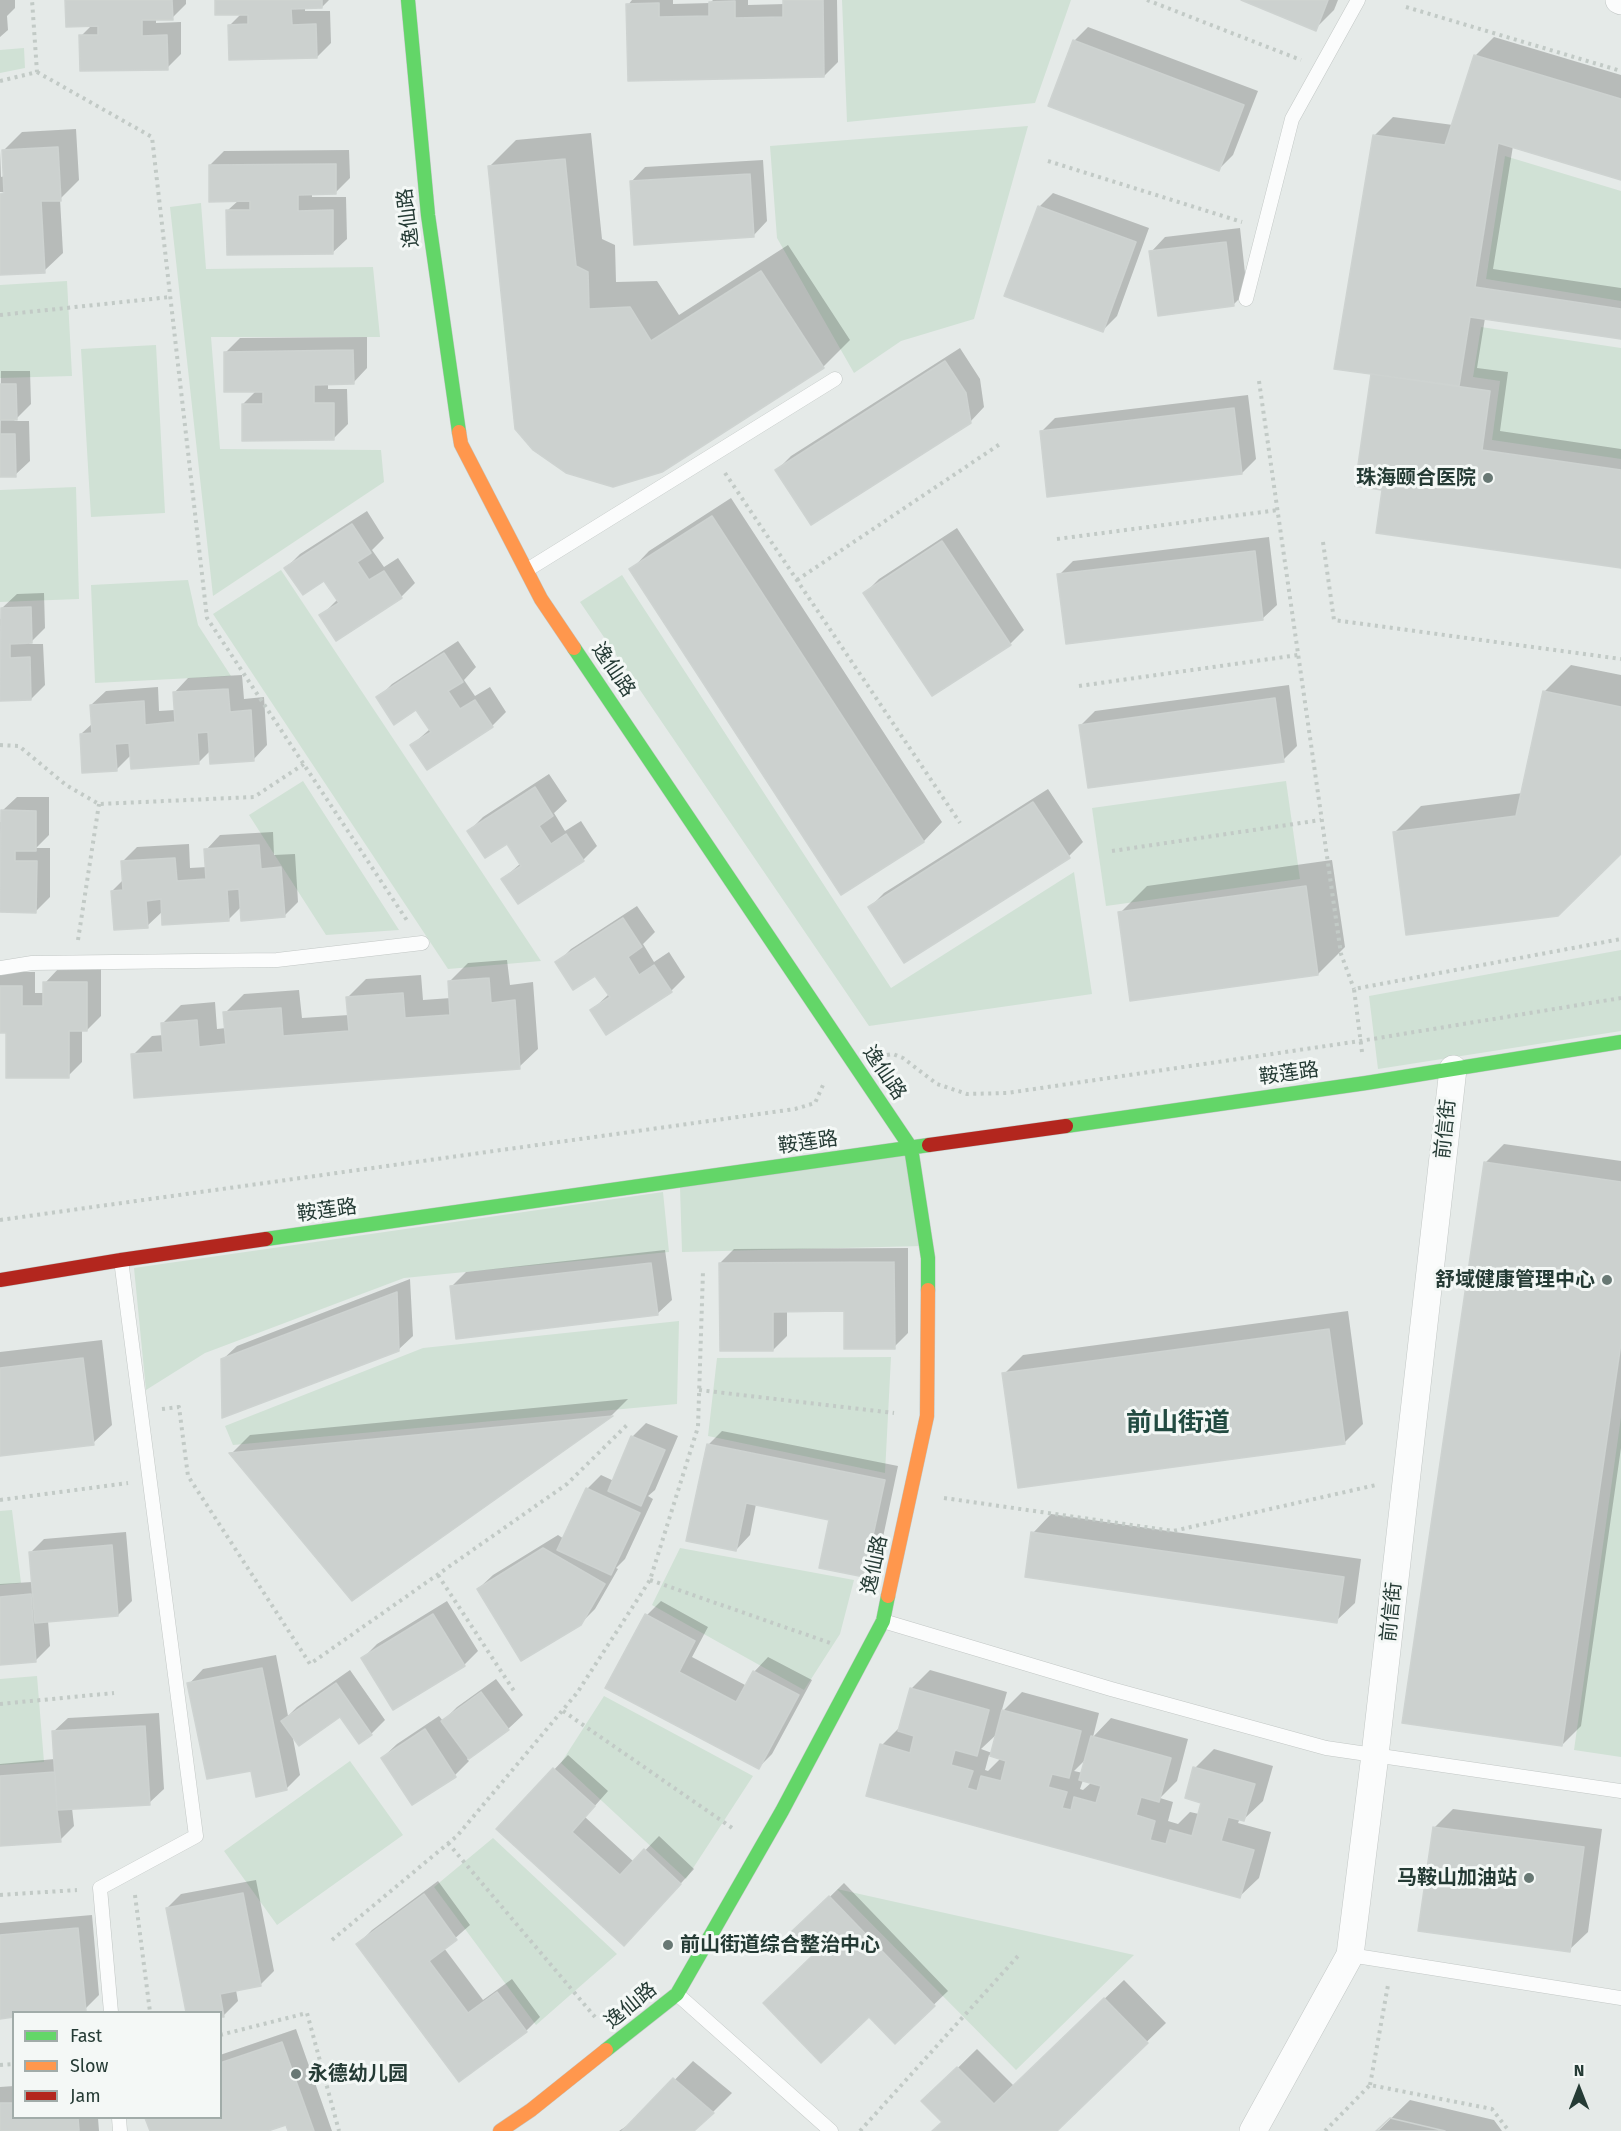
<!DOCTYPE html>
<meta charset="utf-8">
<style>
body{margin:0}
#map{position:relative;width:1621px;height:2131px;overflow:hidden;background:#e5eae8;font-family:"Fira Sans",sans-serif}
canvas{display:block}
.legend{position:absolute;left:12px;top:2011px;width:210px;height:108px;box-sizing:border-box;background:#f4f8f6;border:2px solid #a1aca9;margin:0;padding:8px 10px;list-style:none;font-size:18px;color:#253b35}
.legend li{display:flex;align-items:center;gap:12px;height:30px}
.legend b{width:30px;border:2px solid #a1aca9}
.north{position:absolute;left:1549px;top:2059px;width:60px;height:60px;-webkit-text-stroke:4px #f4f8f6;paint-order:stroke;rotate:0deg;font-size:16px;font-weight:700;line-height:24px;text-align:center;color:#253b35}
.north::after{content:'';display:block;margin:auto;width:21px;height:27px;background:#253b35;clip-path:polygon(50% 0,100% 100%,50% 72%,0 100%)}
</style>
<div id="map">
<canvas width="1621" height="2131"></canvas>
<ul class="legend">
<li><b style="height:8px;background:#63d668"></b>Fast</li>
<li><b style="height:8px;background:#ff974d"></b>Slow</li>
<li><b style="height:8px;background:#b3261e"></b>Jam</li>
</ul>
<div class="north">N</div>
</div>
<script>
const context = document.querySelector('canvas').getContext('2d');
context.lineJoin = 'round';
function fill(path, color) { context.fillStyle = color; context.fill(path, 'evenodd'); }
const shape = rows => new Path2D(rows.map(r => 'M' + r).join(''));
function stroke(path, color, width, dash) { context.strokeStyle = color; context.lineWidth = width; context.lineCap = dash ? 'butt' : 'round'; context.setLineDash(dash || []); context.stroke(path); }
function label(font, color, halo, rows, align = 'center') {
  context.font = font + ' "Fira Sans","Noto Sans SC",sans-serif'; context.lineWidth = 6; context.setLineDash([]); context.textBaseline = 'middle'; context.strokeStyle = halo; context.fillStyle = color; for (const [text, x, y, turn = 0] of rows) {
    context.save(); context.translate(x, y); context.rotate((+turn || 0) * Math.PI / 180); context.textAlign = isNaN(turn) ? turn : align; if (halo) context.strokeText(text, 0, 0); context.fillText(text, 0, 0); context.restore();
  }
}
fill(shape([
 [842,0,1071,0,1035,103,847,122],
 [24,48,25,68,0,73,0,50],
 [1028,126,974,319,901,341,854,373,777,238,770,146],
 [1505,156,1621,191,1621,301,1486,279],
 [201,203,206,269,373,267,380,337,211,337,220,449,381,450,384,482,213,596,170,207],
 [67,281,72,376,0,378,0,285],
 [1481,327,1621,348,1621,459,1492,440,1500,381,1473,377],
 [156,345,165,513,91,517,81,349],
 [76,487,79,599,0,602,0,490],
 [281,570,541,961,448,969,213,614],
 [622,575,891,988,1074,872,1092,994,869,1026,580,602],
 [188,580,198,625,231,676,95,683,91,585],
 [303,781,399,930,326,935,249,815],
 [1286,781,1300,879,1106,906,1092,808],
 [1621,950,1621,1031,1378,1069,1369,996],
 [909,1153,922,1246,682,1252,680,1187],
 [663,1192,669,1252,404,1278,205,1353,146,1390,134,1268],
 [679,1321,677,1404,233,1445,225,1426,423,1348],
 [891,1357,885,1473,708,1436,717,1358],
 [1621,1417,1621,1757,1574,1750],
 [12,1510,21,1583,0,1585,0,1511],
 [680,1548,854,1580,840,1634,804,1690,652,1605],
 [37,1676,44,1762,0,1765,0,1679],
 [604,1696,753,1776,686,1879,561,1763],
 [350,1761,403,1835,277,1925,224,1851],
 [493,1838,617,1954,536,2025,434,1887],
 [837,1889,1134,1955,1016,2070]
]), '#d0e1d5');
fill(shape([
 [0,0,15,0,15,8,7,16,8,30,0,37],
 [66,0,186,0,186,4,172,18,156,19,156,23,181,22,181,54,167,68,81,36,92,25],
 [216,0,329,0,322,7,305,7,305,11,330,11,331,43,317,57,230,25,242,13],
 [632,0,673,0,673,4,710,3,713,0,748,0,748,5,785,4,785,0,837,0,838,62,824,76,630,80,628,5],
 [1245,0,1338,0,1334,10,1315,29],
 [1088,27,1258,91,1233,155,1219,169,1074,41],
 [1494,37,1621,75,1621,179,1513,146,1493,269,1621,288,1621,338,1485,318,1477,368,1508,372,1500,431,1621,449,1621,567,1384,489,1373,373,1374,136,1393,117,1453,125,1475,56],
 [76,129,79,180,60,199,63,253,44,271,0,274,0,195,12,192,0,192,0,150,1,177,5,176,3,151,22,132],
 [591,133,602,239,615,245,616,282,657,281,679,315,788,245,850,340,823,367,661,470,489,167,516,140],
 [349,150,350,178,335,193,312,193,312,197,346,197,347,239,332,253,228,210,239,200,210,165,224,151],
 [763,160,767,221,753,236,631,182,645,167],
 [1053,193,1149,228,1117,316,1103,330,1039,207],
 [1240,228,1247,291,1233,305,1151,252,1165,237],
 [367,337,367,368,353,383,328,383,328,389,347,389,348,424,333,439,243,404,257,390,226,352,240,338],
 [960,348,980,379,984,407,970,422,777,470,791,456],
 [1,371,30,371,31,404,14,421,29,421,30,461,15,475,0,476],
 [1248,395,1256,459,1242,473,1041,432,1055,418],
 [731,498,942,822,924,841,842,893,631,570,649,551],
 [367,511,384,538,372,550,384,567,398,558,415,583,401,597,321,616,338,599,325,579,286,568,300,554],
 [957,528,1024,630,1010,644,865,593,879,579],
 [1269,537,1277,605,1262,619,1059,575,1073,561],
 [44,593,45,628,29,644,43,644,45,685,31,699,0,699,0,619,3,618,2,608,17,594],
 [458,641,476,667,464,680,475,696,490,687,506,712,492,726,412,745,430,729,416,708,378,698,392,684],
 [1571,665,1621,675,1621,852,1394,833,1421,806,1523,793,1544,692],
 [242,675,244,699,264,697,267,745,253,760,211,750,198,763,132,754,116,770,81,734,93,723,91,705,106,691,158,687,159,711,175,710,174,693,188,678],
 [1289,685,1297,746,1283,760,1081,725,1095,711],
 [549,774,567,801,554,813,565,831,581,821,597,846,583,860,503,879,521,863,507,842,469,831,483,817],
 [1048,789,1083,842,1069,856,870,907,884,893],
 [17,797,49,797,49,835,36,848,50,848,50,897,36,911,0,911,0,822,2,822,2,811],
 [273,832,274,855,295,854,298,902,284,916,242,906,229,919,163,911,147,926,112,891,124,879,123,861,137,847,189,844,190,868,207,867,206,850,220,835],
 [1332,860,1345,947,1318,974,1120,913,1147,886],
 [637,906,655,932,643,944,654,962,669,952,685,977,671,991,592,1010,609,994,596,973,557,963,571,949],
 [507,960,510,985,533,982,538,1049,519,1067,133,1055,152,1036,164,1035,163,1023,181,1005,215,1002,217,1029,226,1028,225,1013,244,994,299,990,302,1018,349,1015,347,998,366,979,421,975,423,1000,451,998,449,982,468,963],
 [59,968,101,968,101,1016,87,1030,82,1030,82,1062,68,1076,7,1031,0,1031,0,972,35,972,35,993,45,993,45,983],
 [1504,1144,1621,1161,1621,1448,1581,1726,1562,1745,1485,1163],
 [908,1248,908,1333,894,1347,846,1310,787,1310,787,1336,773,1350,720,1263,734,1249],
 [665,1250,672,1300,657,1314,452,1286,466,1272],
 [410,1279,413,1336,398,1350,222,1360,237,1346],
 [1348,1311,1363,1424,1344,1443,1004,1374,1023,1355],
 [102,1340,112,1425,93,1443,0,1455,0,1352],
 [628,1399,612,1415,352,1599,231,1454,250,1435],
 [646,1423,678,1436,655,1490,648,1496,653,1499,625,1559,616,1568,618,1569,595,1609,580,1624,478,1589,493,1575,558,1535,564,1539,587,1489,601,1475,614,1481,632,1437],
 [722,1431,898,1466,878,1561,864,1576,831,1519,756,1504,750,1535,736,1550,708,1445],
 [1051,1514,1361,1559,1355,1603,1336,1621,1033,1533],
 [126,1532,132,1601,118,1615,48,1621,50,1646,36,1660,0,1663,0,1584,32,1582,30,1553,44,1539],
 [447,1601,478,1651,464,1665,363,1658,377,1644],
 [661,1601,708,1627,692,1657,747,1686,754,1672,768,1657,812,1680,772,1754,758,1768,608,1687,647,1615],
 [276,1655,288,1716,297,1707,350,1670,385,1720,371,1734,340,1715,292,1733,300,1775,286,1789,252,1769,189,1684,203,1669],
 [930,1670,1007,1692,1001,1713,1022,1692,1099,1713,1093,1737,1111,1718,1188,1739,1177,1781,1160,1798,1173,1802,1168,1821,1178,1824,1190,1812,1199,1814,1203,1802,1195,1768,1214,1749,1273,1766,1263,1801,1244,1819,1240,1818,1238,1823,1271,1832,1259,1878,1240,1896,868,1794,882,1745,901,1726,911,1689],
 [998,1733,992,1753,981,1749],
 [989,1755,1001,1758,988,1771,985,1770],
 [1087,1758,1083,1773,1074,1771],
 [1083,1780,1092,1782,1083,1790,1080,1789],
 [496,1679,523,1715,508,1729,467,1759,469,1761,455,1775,382,1758,397,1744,439,1716,443,1721,457,1707],
 [159,1713,164,1789,149,1803,72,1808,74,1826,60,1840,0,1845,0,1764,55,1759,53,1732,68,1718],
 [568,1755,608,1791,585,1817,634,1862,659,1836,694,1869,638,1930,498,1829],
 [1453,1809,1602,1829,1588,1932,1569,1950,1434,1828],
 [256,1880,274,1971,260,1985,236,1990,238,2001,224,2015,220,2012,187,2012,167,1908,181,1894],
 [438,1881,470,1925,444,1948,483,2000,512,1979,540,2017,526,2031,459,2080,358,1944,372,1930],
 [844,1883,948,1991,895,2042,792,1934],
 [92,1915,99,1995,85,2009,49,2012,14,2012,0,2017,0,1923],
 [1124,1980,1166,2023,1055,2131,933,2131,943,2121,924,2101,977,2049,1014,2086],
 [296,2029,332,2131,290,2131,287,2123,263,2131,151,2131,147,2118,220,2118,220,2055],
 [693,2061,732,2093,713,2112,693,2131,619,2131,637,2119],
 [14,2086,14,2118,98,2118,99,2131,0,2131,0,2087],
 [1410,2100,1494,2120,1502,2131,1378,2131]
]), '#0003');
const building = shape([
 [65,0,172,0,173,20,142,20,142,36,167,35,168,70,80,71,79,35,98,35,98,26,66,27,65,0],
 [215,0,322,0,322,8,291,9,292,25,316,24,317,58,229,60,228,25,248,24,248,15,215,15,215,0],
 [783,0,823,0,824,77,628,81,626,4,659,3,659,17,709,16,709,2,735,1,735,18,783,17,783,0],
 [1241,0,1328,0,1316,31,1241,0],
 [1073,40,1244,105,1219,171,1048,106,1073,40],
 [1474,55,1621,99,1621,180,1498,143,1475,287,1621,309,1621,339,1470,317,1459,386,1334,369,1373,135,1445,145,1474,55],
 [58,147,61,201,41,201,45,273,0,275,0,194,4,193,2,150,58,147],
 [565,159,576,266,588,272,589,309,630,307,651,341,761,271,824,368,662,472,613,487,566,473,533,450,515,429,488,166,565,159],
 [336,164,336,194,298,195,298,211,333,210,333,254,227,255,226,210,250,210,250,201,209,202,209,165,336,164],
 [750,174,754,237,634,245,630,181,750,174],
 [1038,206,1136,242,1103,332,1004,296,1038,206],
 [1226,242,1234,306,1158,316,1149,251,1226,242],
 [353,350,354,384,314,385,314,403,334,403,334,440,242,441,242,404,263,404,263,392,224,392,224,352,353,350],
 [945,361,966,393,971,423,811,525,775,470,945,361],
 [1371,374,1490,391,1482,450,1621,470,1621,568,1376,533,1382,490,1355,486,1371,374],
 [0,384,16,384,17,420,0,420,0,384],
 [1234,408,1242,474,1047,497,1040,431,1234,408],
 [0,434,15,434,16,477,0,477,0,434],
 [712,516,924,842,841,895,629,569,712,516],
 [352,524,371,553,357,562,369,580,384,571,402,598,336,641,319,615,339,603,324,581,303,595,284,568,352,524],
 [942,541,1011,645,932,696,863,593,942,541],
 [1255,551,1263,620,1066,644,1057,574,1255,551],
 [31,607,32,643,10,644,10,658,30,657,31,700,0,701,1,608,31,607],
 [444,653,463,682,448,691,460,709,475,700,493,727,427,770,410,745,431,732,416,710,394,725,376,697,444,653],
 [228,689,230,712,251,710,254,761,210,764,208,732,197,733,199,764,131,769,129,743,115,744,117,771,82,773,80,734,92,733,90,705,144,701,145,725,175,722,173,692,228,689],
 [1543,691,1621,707,1621,854,1558,916,1406,935,1393,832,1516,816,1543,691],
 [1275,698,1284,762,1088,788,1079,725,1275,698],
 [535,787,553,816,539,826,551,844,566,834,584,861,518,904,501,879,521,866,507,844,485,858,467,831,535,787],
 [1033,802,1070,858,904,963,868,907,1033,802],
 [1,810,36,811,36,851,15,851,15,861,37,861,36,913,0,912,1,810],
 [259,845,261,869,281,867,285,917,241,921,239,889,227,890,229,921,162,925,161,899,146,901,148,928,114,930,111,891,123,890,121,861,175,858,177,881,206,879,204,849,259,845],
 [1306,886,1318,975,1130,1001,1118,912,1306,886],
 [623,918,642,947,628,957,639,975,654,965,672,992,606,1035,590,1010,610,997,595,976,573,990,555,962,623,918],
 [489,978,491,1003,515,1000,520,1069,134,1098,131,1054,163,1052,161,1023,197,1020,199,1047,226,1044,223,1012,281,1008,283,1036,349,1031,346,997,403,993,405,1018,450,1015,448,981,489,978],
 [43,982,87,982,87,1031,69,1031,69,1078,6,1078,6,1033,0,1033,0,986,22,986,22,1006,43,1006,43,982],
 [1484,1162,1621,1182,1621,1343,1562,1746,1402,1723,1484,1162],
 [894,1262,895,1349,844,1349,844,1311,773,1312,773,1351,720,1351,719,1263,894,1262],
 [651,1263,658,1315,456,1339,450,1286,651,1263],
 [397,1292,399,1351,222,1418,221,1359,397,1292],
 [1329,1329,1345,1444,1018,1488,1002,1373,1329,1329],
 [83,1358,94,1445,0,1456,0,1368,83,1358],
 [613,1416,352,1601,229,1453,613,1416],
 [631,1436,665,1450,641,1506,608,1491,631,1436],
 [707,1444,885,1480,864,1577,819,1568,829,1520,746,1503,736,1551,686,1541,707,1444],
 [586,1488,640,1513,611,1575,557,1550,586,1488],
 [1031,1532,1344,1577,1337,1623,1025,1577,1031,1532],
 [112,1545,118,1616,35,1623,29,1552,112,1545],
 [543,1548,605,1584,581,1625,521,1661,477,1589,543,1548],
 [31,1594,36,1662,0,1665,0,1597,31,1594],
 [433,1614,465,1666,393,1710,361,1658,433,1614],
 [645,1614,695,1641,679,1672,736,1702,753,1671,799,1695,759,1769,605,1688,645,1614],
 [262,1668,287,1790,256,1797,251,1771,207,1779,187,1683,262,1668],
 [336,1683,372,1735,359,1744,340,1717,299,1746,281,1721,336,1683],
 [910,1688,989,1710,977,1756,955,1750,951,1765,973,1771,967,1788,977,1791,981,1776,1001,1781,1006,1761,990,1756,1002,1710,1081,1731,1069,1778,1052,1774,1048,1787,1067,1792,1062,1808,1071,1810,1074,1797,1096,1803,1101,1786,1079,1780,1091,1736,1171,1758,1159,1802,1141,1797,1136,1815,1155,1821,1150,1840,1166,1844,1170,1830,1192,1836,1201,1803,1185,1798,1193,1767,1255,1784,1244,1821,1228,1817,1221,1841,1254,1850,1240,1898,866,1796,880,1744,910,1753,914,1736,898,1731,910,1688],
 [481,1692,509,1730,469,1759,441,1721,481,1692],
 [145,1726,150,1805,57,1810,52,1731,145,1726],
 [425,1729,456,1777,412,1805,381,1758,425,1729],
 [553,1768,595,1806,572,1832,620,1875,644,1849,681,1884,624,1946,496,1829,553,1768],
 [55,1772,57,1810,61,1842,0,1846,0,1776,55,1772],
 [1433,1827,1584,1847,1570,1952,1418,1931,1433,1827],
 [243,1893,261,1986,220,1994,224,2017,220,2017,220,2012,186,2012,166,1908,243,1893],
 [424,1894,457,1940,429,1961,468,2013,497,1992,527,2032,459,2082,356,1944,424,1894],
 [829,1896,935,2006,895,2044,869,2017,821,2063,763,2003,812,1956,790,1933,829,1896],
 [78,1928,86,2011,14,2012,14,2017,0,2019,0,1935,78,1928],
 [1104,1998,1148,2043,1057,2131,932,2131,942,2122,921,2101,957,2067,994,2104,1104,1998],
 [282,2042,314,2131,288,2131,286,2125,268,2131,150,2131,145,2118,220,2118,220,2063,282,2042],
 [673,2078,714,2113,694,2131,622,2131,673,2078],
 [0,2103,14,2103,14,2118,78,2118,79,2131,0,2131,0,2103],
 [1390,2118,1445,2131,1376,2131,1390,2118],
 [1390,2118,1445,2131,1376,2131,1390,2118]
]);
fill(building, '#ccd1cf');
stroke(building, '#ced3d1', 1.5);
const lane = shape([
 [1246,299,1292,119,1358,0],
 [527,570,835,379],
 [0,968,32,963,277,960,422,943],
 [883,1621,1111,1689,1326,1748,1621,1791],
 [1350,1955,1621,1998],
 [677,1994,831,2131],
 [111,2012,100,1888,196,1836,121,1260],
 [119,2118,120,2131]
]);
const street = shape([
 [1619,0,1621,1],
 [1253,2131,1350,1955,1375,1755,1453,1069]
]);
const fast = shape([
 [408,0,428,215,459,432],
 [574,648,911,1148,928,1258,928,1290],
 [1066,1126,1366,1083,1621,1042],
 [266,1239,929,1145],
 [606,2050,677,1994,782,1811,883,1621,888,1596]
]);
const slow = shape([
 [459,432,461,444,541,599,574,648],
 [888,1596,927,1416,928,1290],
 [500,2131,531,2110,606,2050]
]);
const jam = shape([
 [929,1145,1066,1126],
 [0,1280,121,1260,266,1239]
]);
stroke(lane, '#c2c7c5', 15);
stroke(street, '#c2c7c5', 28);
stroke(fast, '#c1c7c5', 15);
stroke(slow, '#c1c7c5', 15);
stroke(jam, '#c1c7c5', 15);
stroke(shape([
 [1147,0,1301,60],
 [1406,7,1621,71],
 [37,72,152,137,207,618,408,922],
 [0,81,37,72,32,0],
 [1048,161,1242,222],
 [0,315,170,297],
 [1259,381,1341,954,1354,989],
 [725,473,960,823],
 [1057,539,1278,510],
 [1323,542,1334,620,1621,659],
 [797,580,1000,444],
 [1079,686,1298,655],
 [0,745,19,746,66,785,99,804,254,797,304,764],
 [1112,851,1321,820],
 [78,940,99,804],
 [1362,1052,1354,989,1621,939],
 [887,1055,893,1054,903,1058,937,1084,967,1094,1007,1093,1360,1041,1621,998],
 [0,1220,795,1109,815,1103,823,1085,826,1083],
 [699,1390,894,1413],
 [162,1409,179,1407,188,1476,310,1664,567,1484,628,1424],
 [944,1498,1173,1531,1376,1485],
 [0,1500,128,1483],
 [438,1575,516,1694],
 [650,1580,833,1644],
 [0,1704,114,1693],
 [563,1711,735,1830],
 [448,1843,595,2017],
 [0,1895,77,1890],
 [135,1895,150,2012],
 [332,1940,457,1836,577,1693,650,1580,698,1427,703,1271],
 [220,2035,307,2013,339,2131],
 [0,2065,14,2064],
 [1370,2085,1388,1985],
 [860,2131,1018,1956],
 [1325,2131,1370,2085,1492,2109,1509,2131]
]), '#c2cac6', 4, [3, 4.5]);
stroke(lane, '#fbfcfc', 14);
stroke(street, '#fbfcfc', 27);
stroke(fast, '#63d668', 14);
stroke(slow, '#ff974d', 14);
stroke(jam, '#b3261e', 14);
for (const [x, y, r, color] of [
 [1488,478,6,"#687874"],
 [1607,1280,6,"#687874"],
 [1529,1878,6,"#687874"],
 [668,1945,6,"#687874"],
 [296,2074,6,"#687874"]
]) { const dot = new Path2D(); dot.arc(x, y, r, 0, 2 * Math.PI); context.fillStyle = color; context.fill(dot); stroke(dot, '#f4f8f6', 2); }
label('20px', '#253b35', '#f4f8f6', [
 ["逸仙路",409,218,-97],
 ["逸仙路",613,670,56],
 ["逸仙路",884,1073,56],
 ["鞍莲路",1289,1074,-8],
 ["前信街",1446,1129,-84],
 ["鞍莲路",808,1143,-8],
 ["鞍莲路",327,1211,-8],
 ["逸仙路",875,1565,-78],
 ["前信街",1392,1612,-84],
 ["逸仙路",631,2006,-39]
]);
label('bold 20px', '#253b35', '#f4f8f6', [
 ["珠海颐合医院",1476,478],
 ["舒域健康管理中心",1595,1280],
 ["马鞍山加油站",1517,1878],
 ["前山街道综合整治中心",680,1945,"left"],
 ["永德幼儿园",308,2074,"left"]
], 'right');
label('bold 26px', '#224b41', '#f4f8f6', [
 ["前山街道",1178,1424]
]);
</script>
